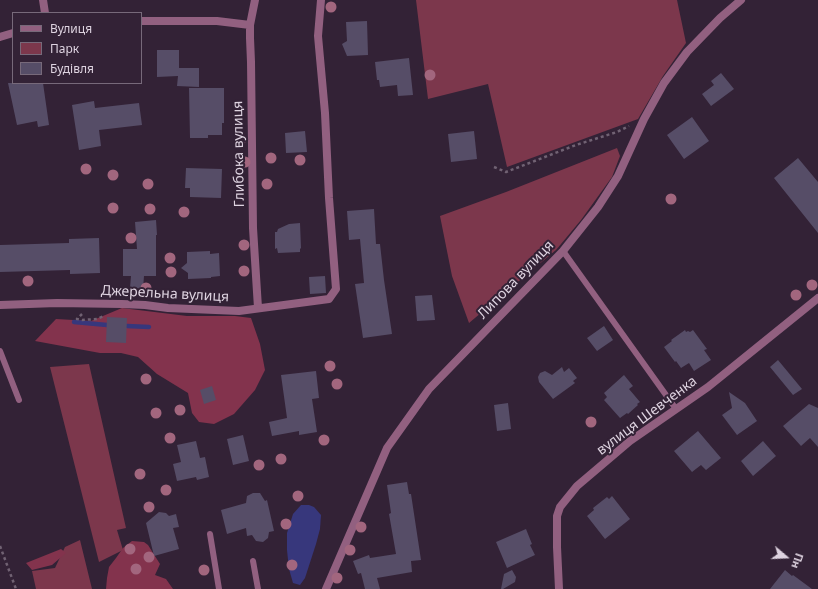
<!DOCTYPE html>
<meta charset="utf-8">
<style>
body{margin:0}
#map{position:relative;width:818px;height:589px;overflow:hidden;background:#332236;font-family:"Noto Sans",sans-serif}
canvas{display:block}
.legend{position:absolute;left:12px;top:12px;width:130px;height:72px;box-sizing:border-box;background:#332236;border:1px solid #77697a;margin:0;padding:5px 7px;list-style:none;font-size:12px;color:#ded3e0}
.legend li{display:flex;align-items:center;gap:8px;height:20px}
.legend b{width:20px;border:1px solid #77697a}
.north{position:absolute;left:766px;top:537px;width:40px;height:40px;-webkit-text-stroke:3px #332236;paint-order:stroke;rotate:109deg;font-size:11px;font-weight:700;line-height:16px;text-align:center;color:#ded3e0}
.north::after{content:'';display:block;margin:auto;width:14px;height:18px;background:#ded3e0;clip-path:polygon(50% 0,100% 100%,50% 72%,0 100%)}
</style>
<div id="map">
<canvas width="818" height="589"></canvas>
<ul class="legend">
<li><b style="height:5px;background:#926080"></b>Вулиця</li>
<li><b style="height:11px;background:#7c374c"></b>Парк</li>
<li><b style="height:11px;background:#564d67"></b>Будівля</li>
</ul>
<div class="north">Пн</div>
</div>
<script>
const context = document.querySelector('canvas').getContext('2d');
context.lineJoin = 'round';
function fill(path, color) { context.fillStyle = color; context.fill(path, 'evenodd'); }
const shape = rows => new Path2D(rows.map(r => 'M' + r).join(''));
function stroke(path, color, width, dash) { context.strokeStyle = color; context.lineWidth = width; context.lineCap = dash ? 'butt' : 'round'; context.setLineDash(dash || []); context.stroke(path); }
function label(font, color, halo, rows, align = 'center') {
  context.font = font + ' "Noto Sans",sans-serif'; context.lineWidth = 4; context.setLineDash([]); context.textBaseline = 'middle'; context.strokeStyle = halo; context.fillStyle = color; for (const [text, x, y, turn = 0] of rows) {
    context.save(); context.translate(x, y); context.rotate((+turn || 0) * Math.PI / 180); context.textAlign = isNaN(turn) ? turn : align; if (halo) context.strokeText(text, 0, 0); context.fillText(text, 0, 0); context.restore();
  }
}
fill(shape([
 [416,0,677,0,686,43,663,76,638,119,507,167,488,84,428,99],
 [617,148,620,156,612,177,581,220,556,250,469,323,452,276,440,216,506,192],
 [89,364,126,528,117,530,123,550,99,562,50,367],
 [80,540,92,589,36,589,32,571,55,568,65,547]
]), '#7c374c');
fill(shape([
 [122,308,187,316,235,316,251,318,260,344,265,370,255,390,234,414,214,424,199,422,192,413,188,393,157,374,138,357,121,353,100,353,35,341,56,319,91,321],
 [132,541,144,542,148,545,160,564,155,575,166,579,173,589,106,589,107,578,109,567,116,558,123,548],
 [61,549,66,553,52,565,32,570,26,563]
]), '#83334d');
fill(shape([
 [301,505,309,505,314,507,321,515,320,529,316,544,305,578,300,585,293,583,289,569,287,550,287,533,293,514]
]), '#37377c');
stroke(shape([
 [74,322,107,325],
 [127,326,149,327]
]), '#37377c', 4.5);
fill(shape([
 [367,21,368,55,347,56,342,44,347,41,346,22],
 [157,50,179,50,179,68,199,68,199,87,177,86,178,76,157,77],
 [409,58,413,95,398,96,397,85,380,87,379,80,377,80,375,62],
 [721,73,734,89,711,106,702,94,714,85,711,81],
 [8,83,43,83,49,125,38,127,37,121,17,125],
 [189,88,224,88,224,123,222,123,222,135,208,135,208,138,190,138],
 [94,101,95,108,139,103,142,125,99,130,101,146,79,150,72,105],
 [692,117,709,141,684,159,667,135],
 [305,131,307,152,286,153,285,133],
 [474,131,477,159,451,162,448,134],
 [798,158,818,182,818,233,774,178],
 [186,168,222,169,221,198,190,197,190,188,185,188],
 [374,209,376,244,380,244,384,280,392,334,363,338,355,284,364,283,360,239,349,240,347,211],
 [156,220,157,235,156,235,156,276,144,276,143,289,130,288,131,276,123,276,123,249,137,249,135,222],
 [300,223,301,248,300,249,300,252,278,253,277,248,275,249,275,232,277,232,278,229,289,224],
 [99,238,100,273,70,274,70,270,0,272,0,245,69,243,69,239],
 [210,251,210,254,219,253,220,276,211,277,211,278,188,279,188,273,181,268,187,263,187,252],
 [325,276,326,293,310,294,309,277],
 [432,295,435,320,417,321,415,296],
 [107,317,127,318,126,343,106,342],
 [604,326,613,340,597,351,587,338],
 [685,330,686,332,688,331,690,332,693,330,707,349,704,350,711,360,694,371,689,363,681,368,676,361,675,362,664,347,672,341,671,340],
 [778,360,802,389,793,395,770,367],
 [562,367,564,372,569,368,577,378,573,381,575,383,553,399,539,382,538,377,540,373,545,371,552,375],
 [316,371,319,398,312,399,317,432,299,435,299,431,272,436,269,422,287,418,281,375],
 [624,375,633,386,629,389,640,402,637,404,638,405,628,414,627,413,620,418,604,400,607,397,604,393],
 [212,386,216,400,204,404,200,390],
 [729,392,745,403,757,421,737,435,722,415,732,408],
 [508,403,511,429,497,431,494,405],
 [809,404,818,408,818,447,810,438,801,446,783,426],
 [698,431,721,458,706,470,701,465,692,472,674,451],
 [243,435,249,461,233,465,227,439],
 [196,441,200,458,205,457,209,477,197,480,196,477,177,481,173,464,181,462,177,445],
 [763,441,776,456,753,476,741,461],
 [407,482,409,494,411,494,421,560,411,561,412,572,377,578,380,589,365,589,361,573,358,574,353,561,369,555,370,558,396,554,389,514,391,513,387,485],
 [253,493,260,493,265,501,267,500,274,531,269,532,268,538,263,542,256,541,252,535,247,536,246,528,227,534,221,510,246,503,247,496],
 [612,496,630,519,605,539,587,516,594,510,593,508,607,497,609,499],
 [159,512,166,513,169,516,176,514,179,527,173,528,179,549,154,556,146,523],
 [526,529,532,544,530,545,535,555,507,568,496,542],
 [512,570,516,577,515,582,503,589,501,589,504,574],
 [785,570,792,576,793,575,812,589,770,589]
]), '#564d67');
stroke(shape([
 [494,167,506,172,576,145,617,132,629,126],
 [82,314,77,319,82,320,97,319,104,316],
 [0,546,16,589]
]), '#716273', 2.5, [3, 3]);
stroke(shape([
 [563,251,676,409],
 [0,351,19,400],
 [210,534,219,589],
 [253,561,258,589]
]), '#926080', 6);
stroke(shape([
 [43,0,45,13],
 [255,0,250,25,250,38,251,62,253,228,258,308],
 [141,21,217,21,250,25],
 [0,37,13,33],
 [0,305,57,303,122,304,145,305,168,308,239,311,329,299,336,289,329,198,325,113,318,36,321,0],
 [326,589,387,448,429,389,563,251,598,207,618,176,644,119,664,83,687,52,720,18,741,0],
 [559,589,557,547,557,516,560,507,577,486,630,441,708,387,818,298]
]), '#926080', 8);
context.fillStyle = '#a2667e';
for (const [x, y] of [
 [331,7],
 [430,75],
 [241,139],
 [271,158],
 [300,160],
 [245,162],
 [86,169],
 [113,175],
 [148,184],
 [267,184],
 [671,199],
 [113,208],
 [150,209],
 [184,212],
 [131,238],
 [244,245],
 [170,258],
 [244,271],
 [171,272],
 [28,281],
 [812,285],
 [146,288],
 [796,295],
 [330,366],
 [146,379],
 [337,384],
 [180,410],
 [156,413],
 [591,422],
 [170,438],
 [324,440],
 [281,459],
 [259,465],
 [140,474],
 [166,490],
 [298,496],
 [149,507],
 [286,524],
 [361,527],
 [130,549],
 [350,550],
 [149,557],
 [292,565],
 [136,569],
 [204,570],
 [337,578]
]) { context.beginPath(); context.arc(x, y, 5.5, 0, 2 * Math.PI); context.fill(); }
label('14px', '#ded3e0', '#332236', [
 ["Глибока вулиця",239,154,-91],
 ["Липова вулиця",516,280,-46],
 ["Джерельна вулиця",165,294,3],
 ["вулиця Шевченка",647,416,-37]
]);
</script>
